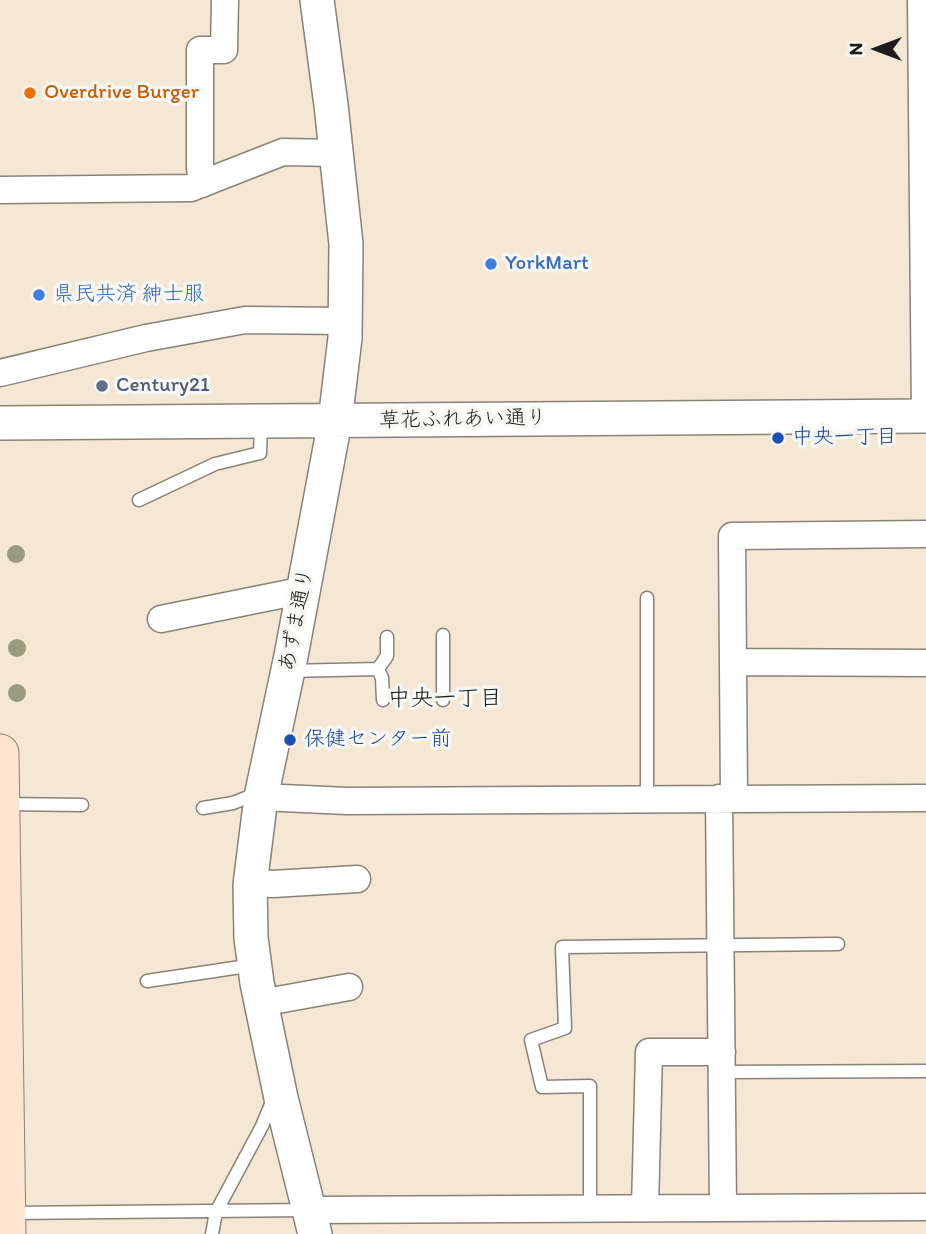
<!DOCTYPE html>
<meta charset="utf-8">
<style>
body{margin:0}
#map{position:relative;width:926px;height:1234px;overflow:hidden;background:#f4e7d3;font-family:Itim,sans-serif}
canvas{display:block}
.north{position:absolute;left:842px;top:14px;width:70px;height:70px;-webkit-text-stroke:5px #f6f6f2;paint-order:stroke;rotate:270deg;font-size:19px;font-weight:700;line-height:28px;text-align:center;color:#1c1c1c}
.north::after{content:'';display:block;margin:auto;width:24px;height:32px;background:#1c1c1c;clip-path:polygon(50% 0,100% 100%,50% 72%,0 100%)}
</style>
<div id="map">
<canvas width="926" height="1234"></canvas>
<div class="north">N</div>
</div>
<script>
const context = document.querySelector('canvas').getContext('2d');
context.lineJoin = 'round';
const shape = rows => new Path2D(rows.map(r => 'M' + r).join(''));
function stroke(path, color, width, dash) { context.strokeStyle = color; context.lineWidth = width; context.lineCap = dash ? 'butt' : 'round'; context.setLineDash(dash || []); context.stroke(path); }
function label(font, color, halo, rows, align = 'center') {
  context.font = font + ' Itim,"Klee One",sans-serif'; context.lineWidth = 7; context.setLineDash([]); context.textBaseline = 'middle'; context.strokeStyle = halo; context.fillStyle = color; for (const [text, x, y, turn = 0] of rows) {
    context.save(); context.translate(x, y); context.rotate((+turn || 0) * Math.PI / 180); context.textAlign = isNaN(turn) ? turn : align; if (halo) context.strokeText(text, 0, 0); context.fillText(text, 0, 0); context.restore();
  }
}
const service = shape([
 [139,500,215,464,260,453,261,424],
 [443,635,443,700],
 [288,671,378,669],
 [383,700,382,678,378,669,387,656,387,637],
 [647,798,647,598],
 [2,804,82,805],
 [203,808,233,803,248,797,261,797],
 [147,981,254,965],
 [723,1072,926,1071],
 [590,1209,590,1086,542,1087,531,1040,565,1028,562,947,838,944],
 [11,1213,307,1210],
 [212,1234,216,1212,262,1126,272,1102,276,1100]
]);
const minor = shape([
 [921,0,925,416],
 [202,184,200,168,200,50,224,50,225,0],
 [0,190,191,188,283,152,336,153],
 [0,373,146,338,245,320,346,321],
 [161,619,290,593,302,594],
 [734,662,926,663],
 [261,797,347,801,926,798],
 [734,797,732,536,926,534],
 [719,798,723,1207],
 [250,883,273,884,357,879],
 [261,1003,349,987],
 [645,1208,649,1052,722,1052],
 [309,1210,926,1207]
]);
const tertiary = shape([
 [0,423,926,416],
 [315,1234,281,1098,257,983,251,938,250,885,261,797,291,656,335,421,345,338,346,244,331,105,317,0]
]);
const secondary = shape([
 [0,753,7,1234]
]);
stroke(service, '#888278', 15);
stroke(minor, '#888278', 29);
stroke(tertiary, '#888278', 36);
stroke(secondary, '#888278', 39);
stroke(service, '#fff', 12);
stroke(minor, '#fff', 26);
stroke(tertiary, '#fff', 33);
stroke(secondary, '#fde4d1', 37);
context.fillStyle = '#9a9a7f';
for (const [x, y] of [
 [16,554],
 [17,648],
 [17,693]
]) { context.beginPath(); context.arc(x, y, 9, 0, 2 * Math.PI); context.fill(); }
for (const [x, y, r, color] of [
 [30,93,7,"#e8710a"],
 [491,264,7,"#3f7fe0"],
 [39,295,7,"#3f7fe0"],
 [102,386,7,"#5c6f8a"],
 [778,438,7,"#1a4fb4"],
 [290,740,7,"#1a4fb4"]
]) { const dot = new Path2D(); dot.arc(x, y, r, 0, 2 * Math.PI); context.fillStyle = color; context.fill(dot); stroke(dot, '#f6f6f2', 2.5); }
label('21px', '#c56008', '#f6f6f2', [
 ["Overdrive Burger",44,93]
], 'left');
label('21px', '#366cbe', '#f6f6f2', [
 ["YorkMart",505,264],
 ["県民共済 紳士服",53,295]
], 'left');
label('21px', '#4e5e75', '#f6f6f2', [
 ["Century21",116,386]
], 'left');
label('21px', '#1c1c1c', '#f6f6f2', [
 ["草花ふれあい通り",463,420,-1],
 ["あずま通り",297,620,-79]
]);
label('21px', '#164399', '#f6f6f2', [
 ["中央一丁目",792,438],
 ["保健センター前",304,740]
], 'left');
label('23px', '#1c1c1c', '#f6f6f2', [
 ["中央一丁目",445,699]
]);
</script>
